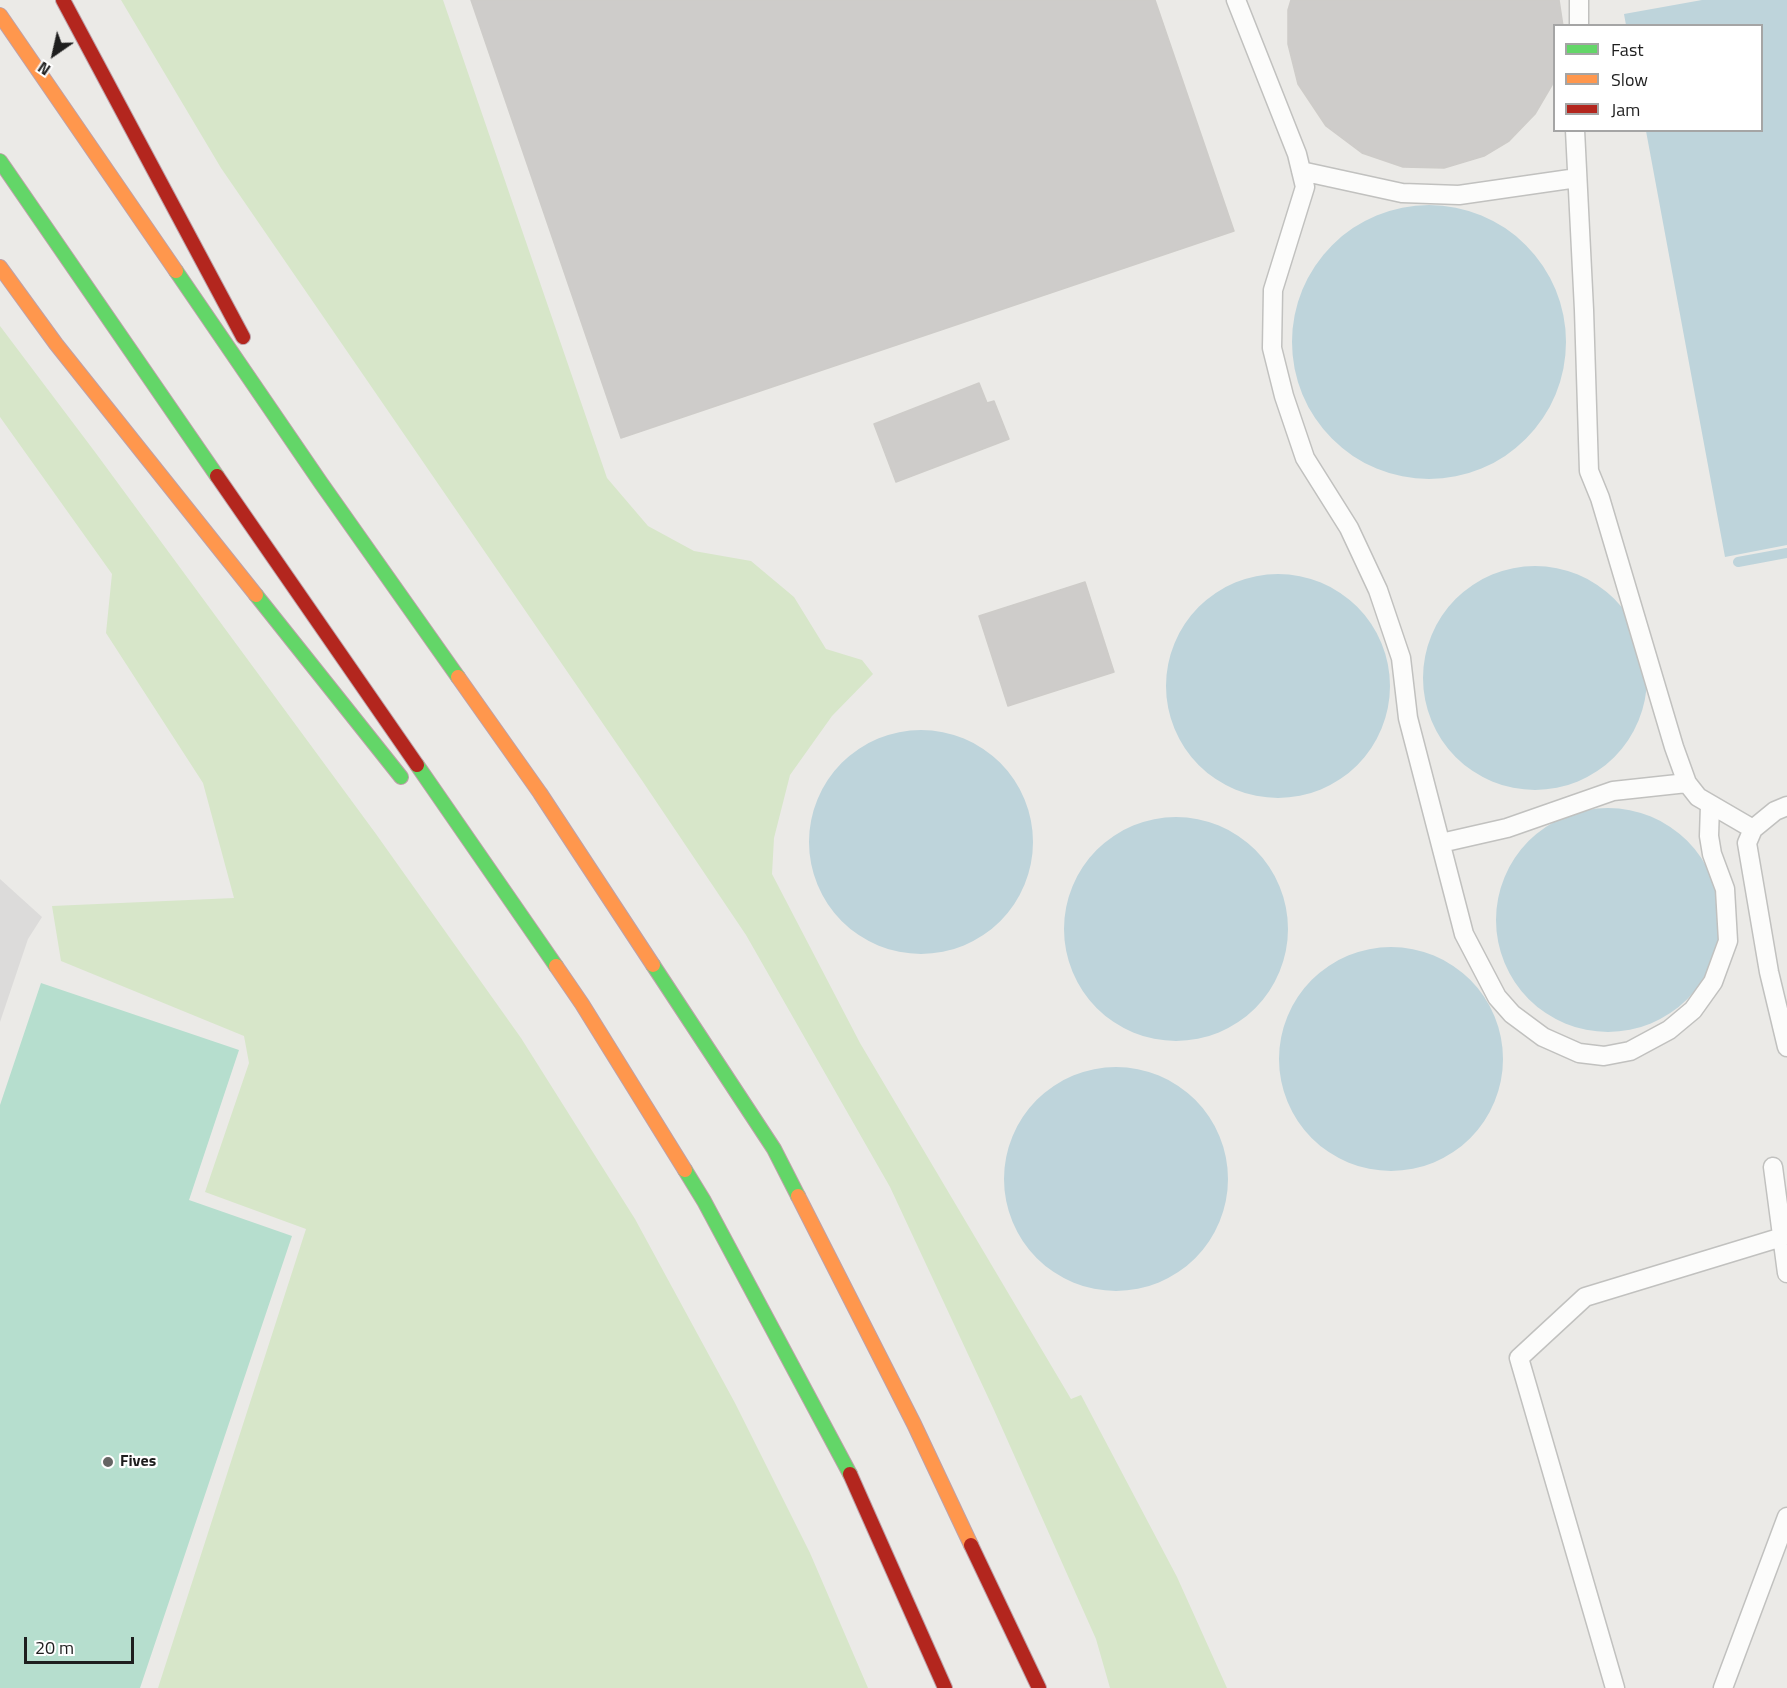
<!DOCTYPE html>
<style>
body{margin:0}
#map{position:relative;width:1787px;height:1688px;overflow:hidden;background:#ebeae7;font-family:"Titillium Web",sans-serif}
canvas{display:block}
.legend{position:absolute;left:1553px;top:24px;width:210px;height:108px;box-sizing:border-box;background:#fff;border:2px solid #a5a5a5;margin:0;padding:8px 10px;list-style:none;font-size:18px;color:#1e1e1e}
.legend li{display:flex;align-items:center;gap:12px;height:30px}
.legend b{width:30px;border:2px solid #a5a5a5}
.north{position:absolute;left:24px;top:24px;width:60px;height:60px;-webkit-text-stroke:4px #fff;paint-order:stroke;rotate:214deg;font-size:16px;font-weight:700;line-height:24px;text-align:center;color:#1e1e1e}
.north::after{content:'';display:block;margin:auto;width:21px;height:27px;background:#1e1e1e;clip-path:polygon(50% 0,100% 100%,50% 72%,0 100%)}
.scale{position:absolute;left:24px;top:1637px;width:110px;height:27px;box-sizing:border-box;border:3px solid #1e1e1e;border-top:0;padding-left:8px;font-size:18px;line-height:21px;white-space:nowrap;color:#1e1e1e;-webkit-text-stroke:4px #fff;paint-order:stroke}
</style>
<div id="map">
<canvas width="1787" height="1688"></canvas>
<ul class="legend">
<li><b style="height:8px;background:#63d668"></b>Fast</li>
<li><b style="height:8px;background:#ff974d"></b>Slow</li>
<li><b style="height:8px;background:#b3261e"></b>Jam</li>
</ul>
<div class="north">N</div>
<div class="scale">20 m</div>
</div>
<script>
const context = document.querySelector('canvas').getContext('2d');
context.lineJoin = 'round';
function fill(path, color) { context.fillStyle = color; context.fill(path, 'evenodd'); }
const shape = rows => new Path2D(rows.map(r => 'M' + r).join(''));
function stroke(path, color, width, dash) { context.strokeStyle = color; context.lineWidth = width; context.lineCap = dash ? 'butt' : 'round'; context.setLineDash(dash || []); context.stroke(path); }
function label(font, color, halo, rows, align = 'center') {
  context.font = font + ' "Titillium Web",sans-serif'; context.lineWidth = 4.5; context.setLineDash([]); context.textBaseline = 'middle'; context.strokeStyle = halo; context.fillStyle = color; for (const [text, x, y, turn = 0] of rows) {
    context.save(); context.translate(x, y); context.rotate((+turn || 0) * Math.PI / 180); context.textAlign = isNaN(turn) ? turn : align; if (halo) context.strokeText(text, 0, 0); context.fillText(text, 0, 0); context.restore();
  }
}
fill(shape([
 [121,0,443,0,607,478,648,526,694,551,751,561,794,597,826,649,862,660,873,674,832,716,790,775,774,838,772,874,860,1043,1071,1399,1081,1395,1177,1577,1227,1688,1110,1688,1096,1639,994,1410,890,1187,746,935,641,779,221,168],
 [0,326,95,452,376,834,521,1038,635,1219,735,1403,810,1553,868,1688,158,1688,306,1229,205,1192,249,1063,244,1036,61,961,52,906,234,898,203,783,106,633,112,574,0,417]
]), '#d7e6c9');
fill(shape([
 [41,983,239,1050,189,1200,292,1236,140,1688,0,1688,0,1105]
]), '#b6dece');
fill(shape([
 [0,879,42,917,28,939,0,1022]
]), '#dcdbda');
fill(shape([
 [1702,0,1787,0,1787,545,1725,557,1646,131,1762,130,1762,26,1626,25,1624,14],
 '1292 342a137 137 0 1 1 274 0a137 137 0 1 1-274 0Z',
 '1423 678a112 112 0 1 1 224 0a112 112 0 1 1-224 0Z',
 '1166 686a112 112 0 1 1 224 0a112 112 0 1 1-224 0Z',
 '809 842a112 112 0 1 1 224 0a112 112 0 1 1-224 0Z',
 '1496 920a112 112 0 1 1 224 0a112 112 0 1 1-224 0Z',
 '1064 929a112 112 0 1 1 224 0a112 112 0 1 1-224 0Z',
 '1279 1059a112 112 0 1 1 224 0a112 112 0 1 1-224 0Z',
 '1004 1179a112 112 0 1 1 224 0a112 112 0 1 1-224 0Z'
]), '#bed4db');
stroke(shape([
 [1738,562,1787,553]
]), '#bed4db', 10);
const building = shape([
 [471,0,1155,0,1234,231,621,438,471,0],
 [1291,0,1559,0,1563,26,1554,26,1554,78,1552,85,1535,114,1509,141,1484,156,1444,168,1403,167,1362,153,1326,126,1298,84,1288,44,1288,10,1291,0],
 [979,383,987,403,994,401,1009,439,896,482,874,424,979,383],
 [1085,582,1114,672,1008,706,979,616,1085,582]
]);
fill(building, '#ceccca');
stroke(building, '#ceccc9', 1.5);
const lane = shape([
 [1236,0,1297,154,1305,187,1273,290,1272,348,1284,396,1305,458,1349,528,1378,590,1401,658,1408,718,1464,934,1497,997,1512,1014,1543,1037,1579,1053,1604,1056,1630,1051,1669,1030,1693,1010,1713,982,1728,941,1725,889,1712,854,1709,836,1710,805],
 [1579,26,1579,0],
 [1575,130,1584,310,1589,471,1600,498,1674,747,1687,783,1698,797,1753,829],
 [1301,171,1402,193,1459,195,1577,178],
 [1787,806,1775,811,1753,829,1747,843,1769,972,1787,1047],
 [1441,843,1507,828,1613,791,1687,783],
 [1773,1167,1787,1273],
 [1615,1688,1519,1358,1585,1297,1782,1237],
 [1723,1688,1787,1517]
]);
const fast = shape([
 [0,161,217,476],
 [176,271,321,483,458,677],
 [256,595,401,777],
 [417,765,556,966],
 [653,965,774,1149,798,1196],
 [685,1170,704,1201,850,1474]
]);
const slow = shape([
 [0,15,176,271],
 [0,267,56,344,256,595],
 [458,677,540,793,653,965],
 [556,966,582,1004,685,1170],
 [798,1196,914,1424,971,1545]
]);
const jam = shape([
 [63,0,243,337],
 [217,476,417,765],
 [850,1474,945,1688],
 [971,1545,1039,1688]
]);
stroke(lane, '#c1c1bf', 21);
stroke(fast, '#bda1a9', 16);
stroke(slow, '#bda1a9', 16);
stroke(jam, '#bda1a9', 16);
stroke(lane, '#fcfcfb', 18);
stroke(fast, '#63d668', 14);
stroke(slow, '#ff974d', 14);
stroke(jam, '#b3261e', 14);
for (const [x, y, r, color] of [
 [108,1462,6,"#666564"]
]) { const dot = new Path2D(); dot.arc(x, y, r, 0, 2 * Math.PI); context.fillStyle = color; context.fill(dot); stroke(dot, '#fff', 2); }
label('bold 16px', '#1e1e1e', '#fff', [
 ["Fives",120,1462]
], 'left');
</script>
